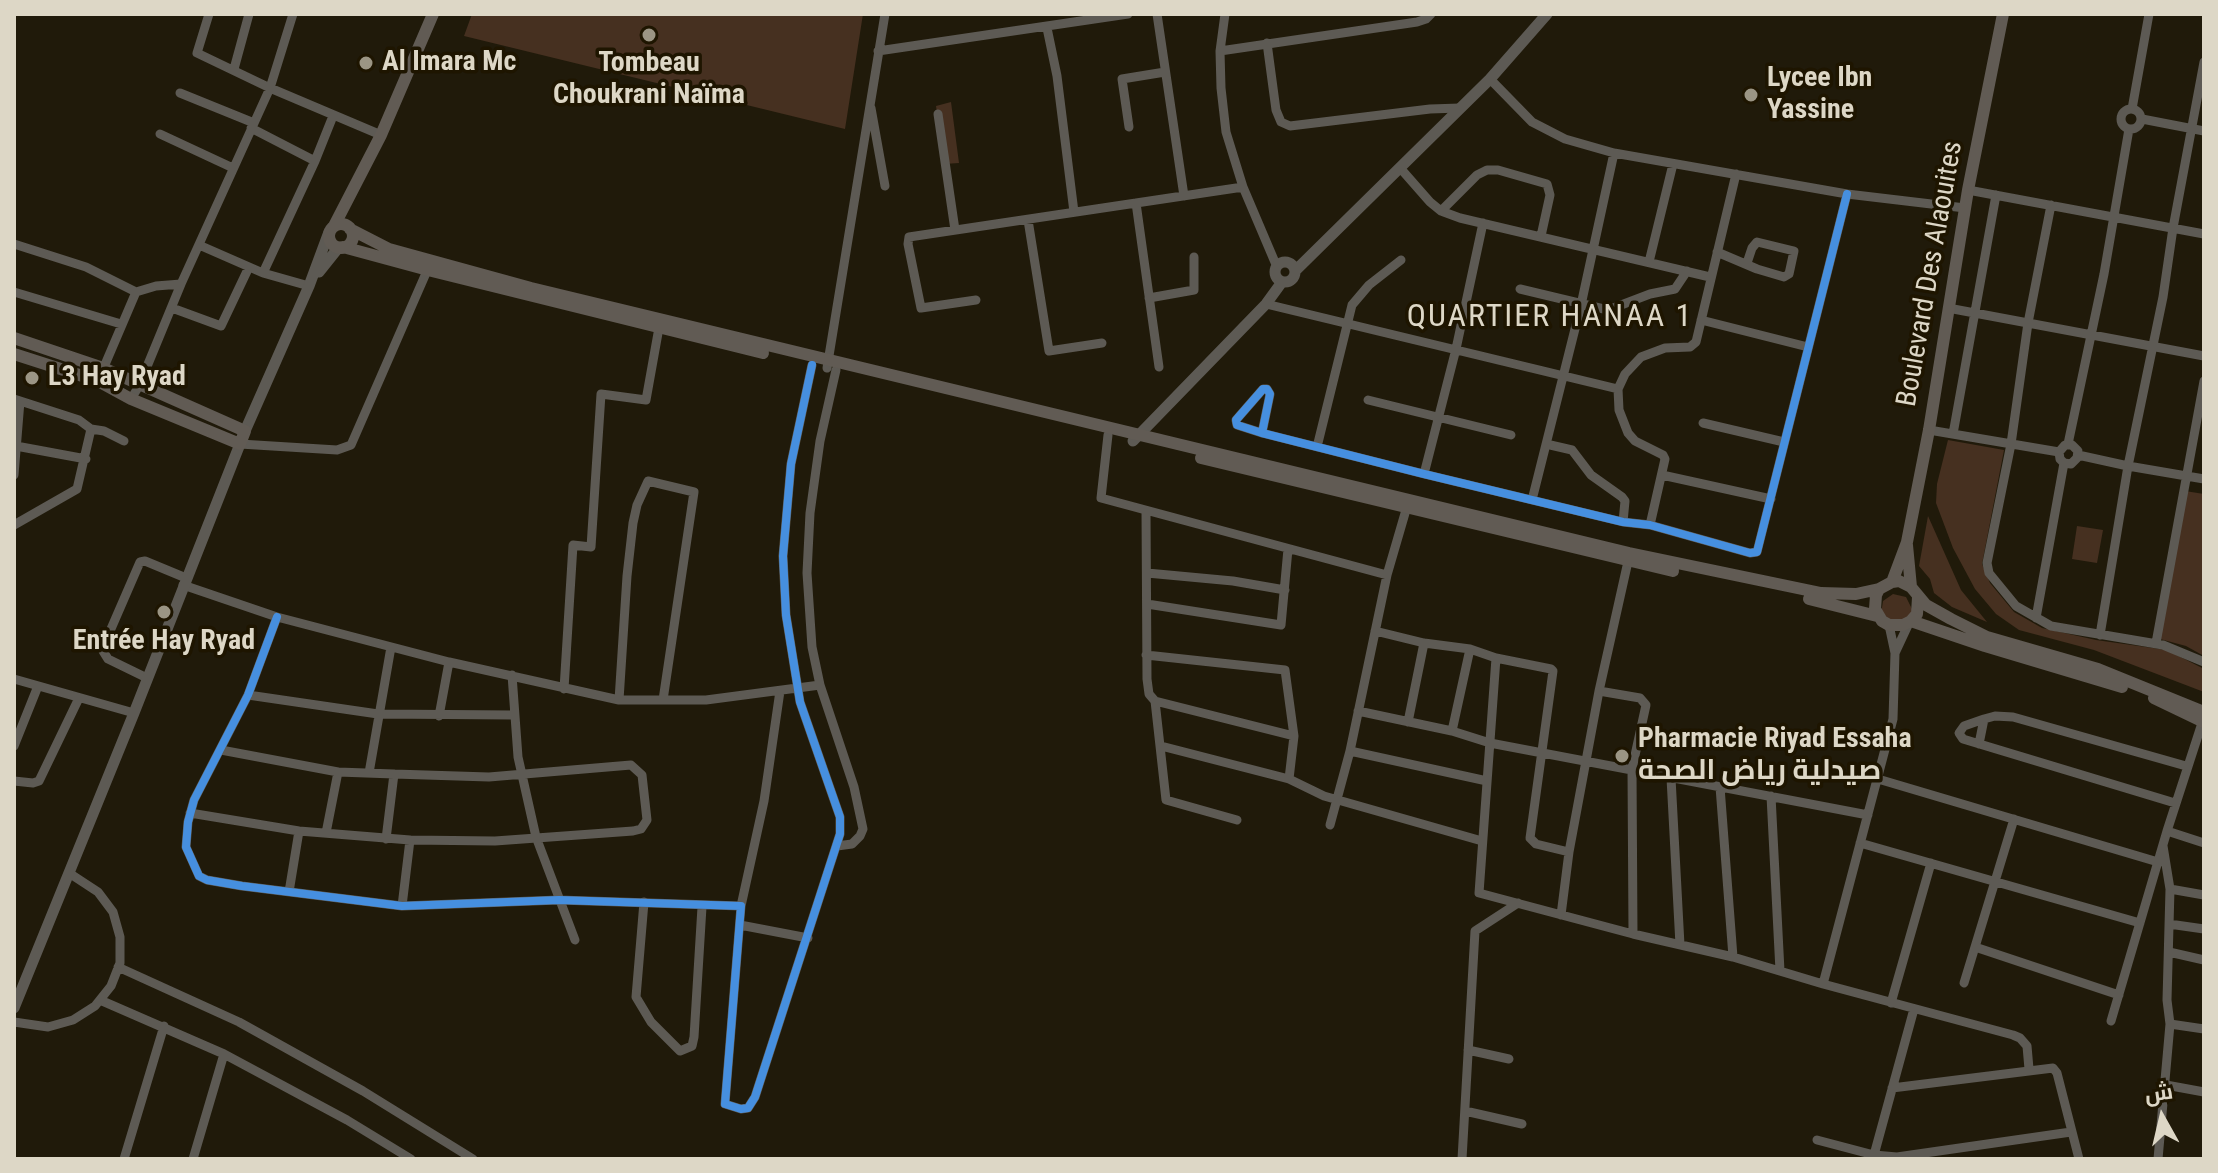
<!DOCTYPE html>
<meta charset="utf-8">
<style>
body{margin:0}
#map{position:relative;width:2218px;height:1173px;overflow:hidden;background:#201a0a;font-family:"Roboto Condensed",Cairo,sans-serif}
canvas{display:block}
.frame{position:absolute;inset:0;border:16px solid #ddd7c6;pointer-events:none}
.north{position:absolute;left:2122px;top:1077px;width:80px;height:80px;-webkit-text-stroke:6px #1e1500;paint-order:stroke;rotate:352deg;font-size:22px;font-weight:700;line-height:32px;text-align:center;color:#ddd7c6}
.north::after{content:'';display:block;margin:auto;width:28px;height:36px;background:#ddd7c6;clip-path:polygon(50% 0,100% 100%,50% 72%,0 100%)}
</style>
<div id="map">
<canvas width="2218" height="1173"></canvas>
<div class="frame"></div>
<div class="north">ش</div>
</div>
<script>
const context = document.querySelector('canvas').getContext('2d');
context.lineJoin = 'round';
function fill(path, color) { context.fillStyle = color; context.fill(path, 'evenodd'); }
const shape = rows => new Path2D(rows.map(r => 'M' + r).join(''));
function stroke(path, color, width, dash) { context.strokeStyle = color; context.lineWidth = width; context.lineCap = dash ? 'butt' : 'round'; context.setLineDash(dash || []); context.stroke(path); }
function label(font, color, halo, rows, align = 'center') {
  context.font = font + ' "Roboto Condensed",Cairo,sans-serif'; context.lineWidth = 7; context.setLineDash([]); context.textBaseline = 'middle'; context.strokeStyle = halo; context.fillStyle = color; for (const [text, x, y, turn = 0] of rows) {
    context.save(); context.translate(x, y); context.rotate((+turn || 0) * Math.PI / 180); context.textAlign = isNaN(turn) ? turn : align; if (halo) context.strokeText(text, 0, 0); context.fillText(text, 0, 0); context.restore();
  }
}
fill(shape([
 [472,14,863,14,845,129,464,36],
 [951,102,959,163,944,164,936,106],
 [1948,440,2004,450,1982,564,1990,583,2014,612,2042,628,2096,640,2167,650,2204,669,2204,692,2094,650,2019,630,1996,614,1975,589,1953,548,1936,503,1937,484],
 [2185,491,2204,494,2204,656,2186,646,2160,639],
 [1928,516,1961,590,1987,622,1952,607,1934,593,1930,579,1919,566],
 [2077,526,2103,530,2097,563,2072,559],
 [1893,594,1906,597,1912,609,1912,613,1899,626,1881,614,1883,601]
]), '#463020');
stroke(shape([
 [209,14,197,53,270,88,381,135],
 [1157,14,1184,196],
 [1225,14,1220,51,1221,88,1226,132,1243,187,1277,267],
 [1047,28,1057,76,1074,212],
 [1267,43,1276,110,1281,122,1290,126,1430,109,1460,108],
 [878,51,1128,14],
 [1220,51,1417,22,1426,19,1431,14],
 [234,69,249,14],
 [1490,79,1532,122,1565,139,1614,153,1847,194,1965,208],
 [180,93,254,123],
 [871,108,885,186],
 '2121 119a10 10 0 1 1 20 0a10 10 0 1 1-20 0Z',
 [2132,109,2149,14],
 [938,114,955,230],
 [2142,119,2204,131],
 [1129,127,1122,79,1165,72],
 [251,128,315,161],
 [160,134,233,168],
 [1401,169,1430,202,1441,211,1460,218,1710,277],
 [1968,190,2204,234],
 [1136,203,1159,367],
 [2051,205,2028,323,2011,444,1987,563,1989,573,2016,606,2051,626,2163,645,2204,662],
 [1441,211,1477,175,1487,170,1498,170,1547,184,1550,195,1541,236],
 [1028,220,1049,351,1102,343],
 [14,244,86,267,136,292],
 [199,245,263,273,309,286],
 [1717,252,1757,269,1784,277,1789,274,1794,251,1757,242,1752,248,1747,263],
 [1649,262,1673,164],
 [263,273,315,161,333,116],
 [1520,289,1608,310,1650,294,1675,289,1687,271],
 [14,292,121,324],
 [1149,298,1194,290,1194,257],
 [976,300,921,308,908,244,909,237,1243,187],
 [1266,304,1618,389],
 [172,308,221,326,249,267],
 [1948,308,2204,356],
 [1701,320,1808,347],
 [827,368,885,14],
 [98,381,136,292,156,286,181,284],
 [14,399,79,420,91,429,77,489,14,525],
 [131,399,139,386,181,284,270,88,293,14],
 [1368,400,1511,435],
 [1703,423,1784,442],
 [91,429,104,431,124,441],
 [1929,430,2059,452],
 [1262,433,1270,394,1267,389,1263,389,1236,420,1237,425,1262,433,1424,474,1623,522,1650,525,1750,553,1757,552,1847,194],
 [1953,434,1996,195],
 [1108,435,1101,498,1387,575],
 [240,444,337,450,351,445,430,264],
 [1546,444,1572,450,1591,475,1622,497,1625,501,1623,522],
 [2068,444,2104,274,2129,129],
 [16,446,86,459],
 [1317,447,1352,305,1369,285,1401,260],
 [2078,455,2128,466,2204,479],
 [1424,474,1456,349,1483,223],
 [14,475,20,401],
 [1662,475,1771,499],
 [1532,500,1581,305,1614,153],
 [1146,511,1147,679,1149,694,1155,701,1166,800,1237,820],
 [1650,525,1665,459,1663,455,1635,441,1628,433,1619,410,1618,389,1625,374,1641,357,1665,348,1690,347,1696,342,1736,174],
 [1147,573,1233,581,1285,590],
 [183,585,277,617,449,662,619,700],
 [1147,604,1281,625,1288,549],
 [277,617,248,695,194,800,188,822,186,847,199,876,207,880,242,886,402,906,559,900,741,906,725,1104,741,1109,748,1108,755,1097,840,834,840,817,800,702,786,615,783,556,791,464,812,365],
 [2036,618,2064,463,2060,459,2059,452,2065,445,2072,445,2078,451,2077,458,2071,464,2064,463],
 [1375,631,1424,643,1470,649,1496,658,1479,893,1633,934,1733,957,1823,984,2013,1035,2020,1038,2027,1046,2029,1069],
 [2100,635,2128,466,2163,297,2173,228,2204,62],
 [2156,643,2204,381],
 [1895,653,1909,623],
 [1146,655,1285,670,1294,736,1289,779],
 [1496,658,1551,669,1553,671,1530,838,1536,844,1569,852],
 [512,675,518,757,536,837,575,940],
 [147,678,108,659,103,651,104,645,140,562,145,561,186,578],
 [14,679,134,713],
 [820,685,854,787,863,829,860,836,852,844,837,846],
 [564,689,573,545,591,547,601,394,646,400,660,322],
 [1599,691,1640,698,1646,705,1632,769,1633,934],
 [248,695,378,714,513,715],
 [663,700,694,492,648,481,637,505,633,523,627,576,619,700,706,700,820,685,812,647,807,573,810,513,820,441,836,370],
 [1155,701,1294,736],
 [1358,711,1452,731,1490,743,1868,815],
 [439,716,449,662],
 [2204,717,2167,831,2204,843],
 [1408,722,1424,643],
 [1452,731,1470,649],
 [1979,744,1984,719],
 [14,746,38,686],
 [1161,746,1289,779,1324,796,1482,841],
 [1350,751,1487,781],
 [369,773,391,647],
 [1671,778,1680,945],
 [1878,779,2158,862],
 [14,781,33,783,39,781,79,698],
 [1720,787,1733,957],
 [1771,796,1780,971],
 [2175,803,1963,739,1959,733,1964,726,1984,719,1995,716,2013,717,2186,766],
 [190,813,299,831,410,840,495,841,633,831,641,829,647,820,642,775,631,765,489,777,394,774,338,772,221,750],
 [1330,825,1350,751,1387,575,1408,503],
 [326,833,338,772],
 [386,839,394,774],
 [1860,843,2140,923],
 [2170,889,2204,895],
 [289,892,299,831],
 [644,902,636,997,651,1022,680,1051,692,1046,694,1037,702,907],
 [402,906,410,840],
 [741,906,764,801,780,691],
 [1561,915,1569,852,1599,691,1629,557],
 [2169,924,2204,929],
 [740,925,808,938],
 [1975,947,2119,995],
 [2169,952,2204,960],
 [118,967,239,1022,363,1091,473,1159],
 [1964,983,2014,819],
 [1823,984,1893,719,1895,653,1889,625],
 [100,1000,224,1054,347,1120,411,1159],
 [1891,1003,1931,863],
 [2111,1021,2167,831],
 [14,1022,48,1027,73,1020,95,1006,111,986,120,963,120,937,113,912,98,892,69,873],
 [2170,1024,2204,1029],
 [1468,1050,1509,1059],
 [2166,1085,2204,1092],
 [1892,1088,2053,1068,2057,1073,2079,1159],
 [1465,1111,1522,1124],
 [1817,1140,1874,1155,1897,1157,2071,1132],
 [1874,1155,1914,1009],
 [124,1159,164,1026],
 [193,1159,224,1054],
 [1462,1159,1475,931,1518,903],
 [2158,1159,2170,1024,2167,1000,2170,889,2163,846]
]), '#5d5a54', 9);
stroke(shape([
 '1275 272a10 10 0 1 1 20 0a10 10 0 1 1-20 0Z',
 [1295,271,1490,79,1547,14],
 [319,272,339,247],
 [245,431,309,286,329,232],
 [1133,441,1266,304,1282,282],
 [14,1008,134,713,240,444]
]), '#5d5a54', 11);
stroke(shape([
 '329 236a12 12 0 1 1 24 0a12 12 0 1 1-24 0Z',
 [334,226,381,135,433,14],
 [350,229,389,249,531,288,1629,553,1821,593,1856,594,1879,589,1892,582,1899,581,1911,587],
 [343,247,428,270,763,353],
 [14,338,103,368,245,431,240,444,131,399,98,381,14,354],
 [1201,458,1673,571],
 [1907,545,1911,587,1926,605,1951,619,1987,637,2098,669,2204,712],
 [1892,582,1907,542,1929,430,1968,190,2003,14],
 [1879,589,1876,595,1875,609,1882,621,1889,625,1903,625,1911,621,1917,614,1918,597],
 [1809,599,1877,616],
 [1911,621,1985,646,2122,687],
 [2154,698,2204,722]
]), '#615b54', 12);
stroke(shape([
 [1262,433,1270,394,1267,389,1263,389,1236,420,1237,425,1262,433,1424,474,1623,522,1650,525,1750,553,1757,552,1847,194],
 [277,617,248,695,194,800,188,822,186,847,199,876,207,880,242,886,402,906,559,900,741,906,725,1104,741,1109,748,1108,755,1097,840,834,840,817,800,702,786,615,783,556,791,464,812,365]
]), '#468fdf', 8);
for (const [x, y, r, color] of [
 [649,35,8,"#9b9584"],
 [366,63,8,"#9b9584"],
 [1751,95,8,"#9b9584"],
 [32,378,8,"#9b9584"],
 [164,612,8,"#9b9584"],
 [1622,756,8,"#9b9584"]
]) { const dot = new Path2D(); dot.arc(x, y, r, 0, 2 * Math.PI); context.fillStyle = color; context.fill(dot); stroke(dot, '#1e1500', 3); }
label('bold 28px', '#ddd7c6', '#1e1500', [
 ["Al Imara Mc",382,63],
 ["Tombeau",649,64,"center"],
 ["Choukrani Naïma",649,96,"center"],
 ["Lycee Ibn",1767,79],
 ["Yassine",1767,111],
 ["L3 Hay Ryad",48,378],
 ["Entrée Hay Ryad",164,642,"center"],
 ["Pharmacie Riyad Essaha",1638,740],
 ["صيدلية رياض الصحة",1638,772]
], 'left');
label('28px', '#ddd7c6', '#1e1500', [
 ["Boulevard Des Alaouites",1931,274,-80]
]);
context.letterSpacing = '2px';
label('32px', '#ddd7c6', '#1e1500', [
 ["QUARTIER HANAA 1",1550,318]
]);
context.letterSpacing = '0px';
</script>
